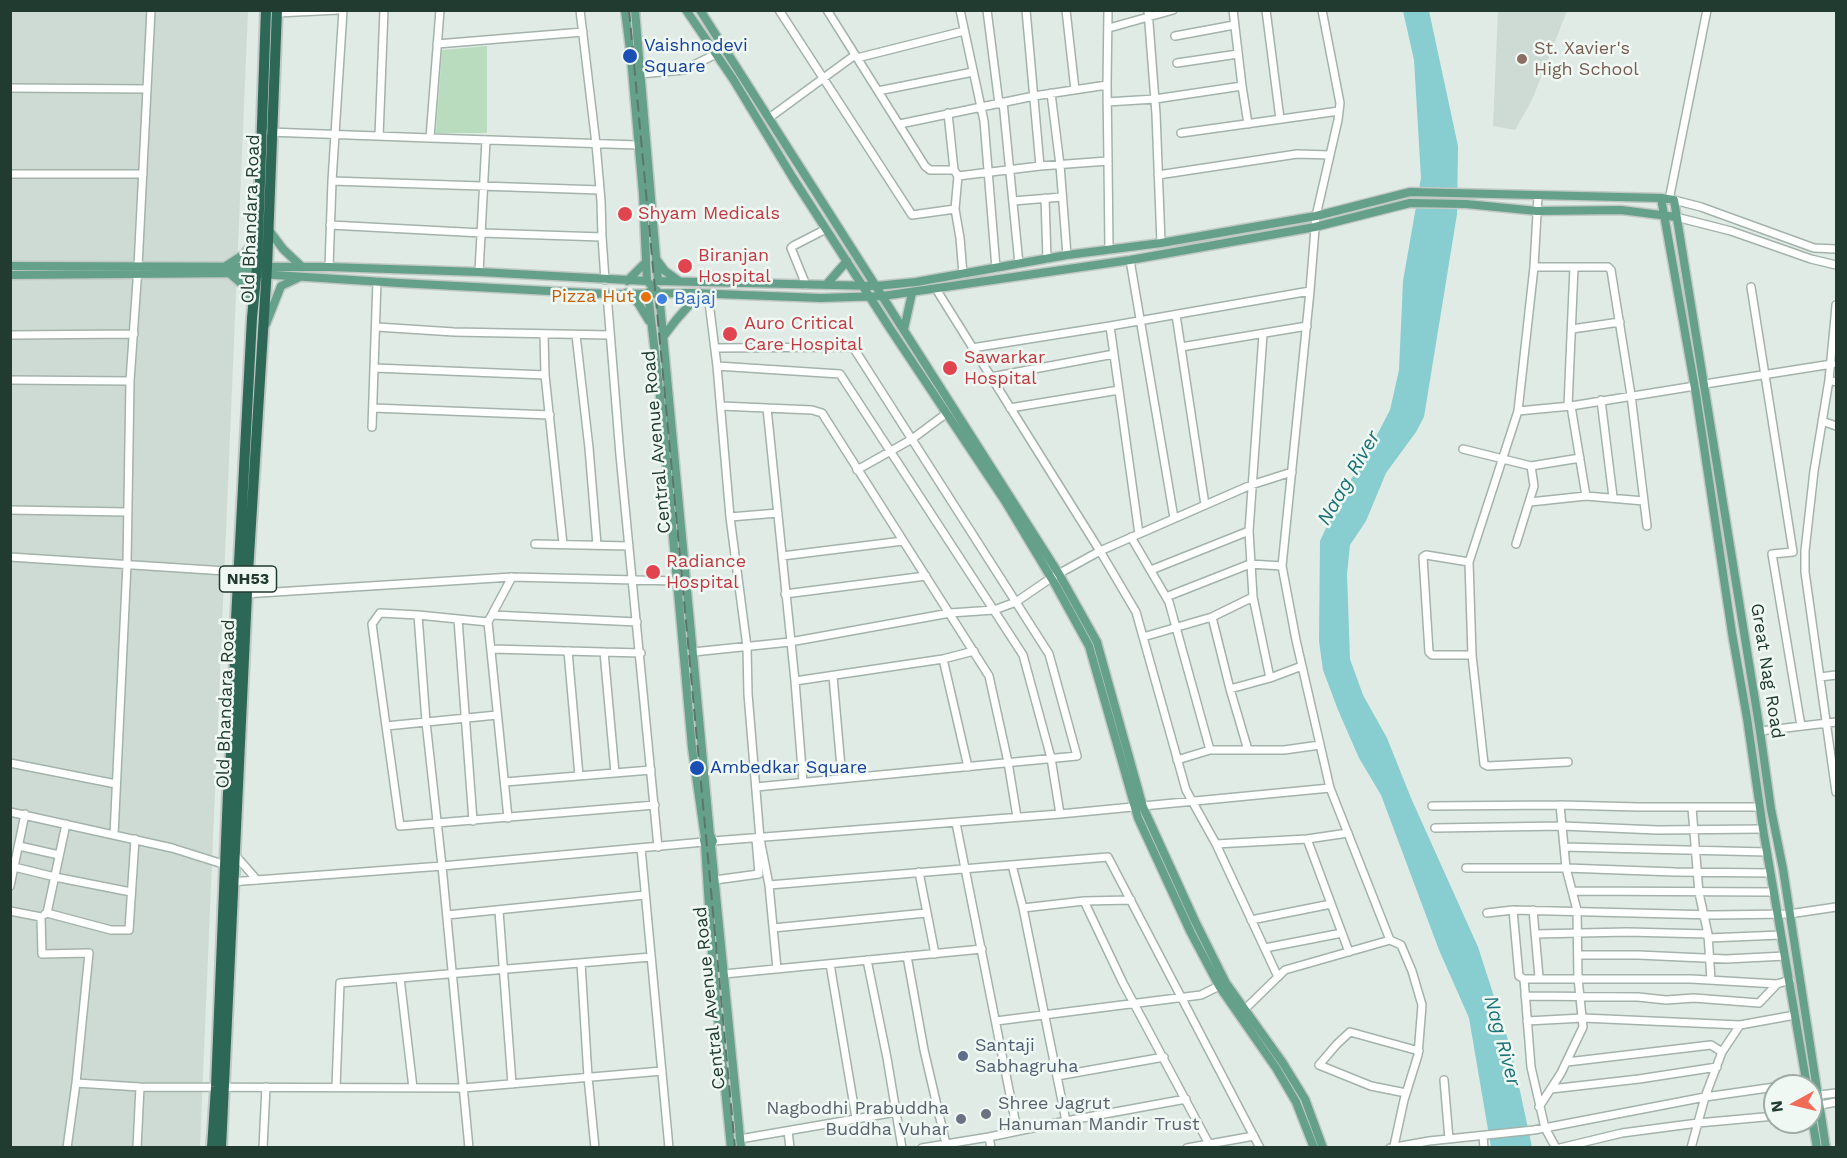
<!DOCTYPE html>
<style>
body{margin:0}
#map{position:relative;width:1847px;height:1158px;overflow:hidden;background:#e0ebe5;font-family:"Work Sans",sans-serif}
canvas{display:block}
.frame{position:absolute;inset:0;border:12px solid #213b31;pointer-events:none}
.north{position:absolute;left:1763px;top:1074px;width:60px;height:60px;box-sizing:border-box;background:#f0f8f3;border:2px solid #9daca5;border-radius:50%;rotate:262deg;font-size:16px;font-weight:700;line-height:24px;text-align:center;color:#213b31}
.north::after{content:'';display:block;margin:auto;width:21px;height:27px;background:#f16c58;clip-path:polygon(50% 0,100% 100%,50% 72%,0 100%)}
</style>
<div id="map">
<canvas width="1847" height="1158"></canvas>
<div class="frame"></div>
<div class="north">N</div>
</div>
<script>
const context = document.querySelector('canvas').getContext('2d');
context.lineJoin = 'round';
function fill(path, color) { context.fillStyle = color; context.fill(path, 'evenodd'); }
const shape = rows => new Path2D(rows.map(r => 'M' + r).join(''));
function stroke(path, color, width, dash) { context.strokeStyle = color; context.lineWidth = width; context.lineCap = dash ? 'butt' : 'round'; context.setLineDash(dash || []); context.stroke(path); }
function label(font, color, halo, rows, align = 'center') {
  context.font = font + ' "Work Sans",sans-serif'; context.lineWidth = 5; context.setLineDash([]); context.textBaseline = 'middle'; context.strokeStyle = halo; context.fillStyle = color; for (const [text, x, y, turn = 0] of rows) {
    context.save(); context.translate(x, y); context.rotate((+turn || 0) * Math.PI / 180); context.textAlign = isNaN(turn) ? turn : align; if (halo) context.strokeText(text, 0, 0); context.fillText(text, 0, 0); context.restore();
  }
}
fill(shape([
 [10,11,248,11,200,1147,11,1147],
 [1498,11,1567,11,1532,100,1515,130,1493,126]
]), '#cedbd4');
fill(shape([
 [487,46,487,133,436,133,442,50]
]), '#b9dcbe');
fill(shape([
 [1403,11,1429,11,1458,146,1457,214,1424,417,1416,432,1386,473,1366,521,1350,545,1347,574,1350,659,1363,695,1387,738,1411,798,1478,947,1511,1049,1532,1147,1491,1147,1469,1018,1439,950,1381,795,1359,758,1338,710,1323,670,1319,641,1320,541,1342,493,1364,460,1390,410,1399,370,1403,281,1421,178,1414,60]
]), '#88cdd0');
const minor = shape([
 [343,10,332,181,600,190],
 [779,10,912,215,955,209,958,176,1040,166,1108,161,1109,250],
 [827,10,925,166,930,170,954,170,958,176],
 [960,10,984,121,996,268],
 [987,10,999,104],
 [1026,10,1040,166],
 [1066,10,1075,90],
 [1148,10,1156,114,1161,243],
 [1233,10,1242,86],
 [1266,10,1280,119],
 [277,13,338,10],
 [1109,28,1173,10],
 [1175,36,1234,25],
 [437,44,583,32],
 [857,58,964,31],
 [1177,63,1238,54],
 [640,74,684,70,716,54],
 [1107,85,1108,10],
 [10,88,147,89],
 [878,91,973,72],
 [1051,93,1060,165,1067,255],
 [1003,102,1019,264],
 [1107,102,1155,99,1242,86,1248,124],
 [948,113,954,170],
 [769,118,855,55],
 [900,124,1034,96,1107,85,1108,161],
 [269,132,430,138,440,10],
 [1181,133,1339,111],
 [379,136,384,10],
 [430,138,638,145],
 [10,174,143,174],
 [1158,175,1297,154,1330,155],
 [1538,196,1534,267,1518,411,1469,562,1472,655,1484,764,1488,766,1568,762],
 [1045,198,1047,259],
 [1669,200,1707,10],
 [1674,200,1701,207,1814,248,1836,249],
 [1013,201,1062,197],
 [955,209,960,238,963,274],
 [1676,217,1731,231,1811,259,1836,265],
 [330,225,482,233,602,237,601,201,596,144,580,10],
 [602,237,605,280],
 [1130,260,1174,518],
 [329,267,332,181],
 [1534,267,1608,267,1611,270,1631,395,1647,526],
 [479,272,486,140],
 [806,285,791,248,793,246,826,229],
 [1751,287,1793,552,1772,554,1801,726],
 [936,289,1100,551,1136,612,1186,790,1216,844,1307,839,1349,952],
 [607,294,620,455,658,847],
 [708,294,717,366,730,517,747,647,748,694,760,839,769,885,777,969],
 [1176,315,1205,505],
 [1835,317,1836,305],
 [1110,326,1139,534],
 [377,327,454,332,610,335],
 [1572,329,1620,322],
 [544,334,545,375,563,544],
 [1263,334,1249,531,1253,597,1270,678],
 [10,335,134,334],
 [576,335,589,448,597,545],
 [1181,347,1307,326],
 [716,348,853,347,1049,654,1077,756,756,787],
 [972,348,1110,326,1310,291],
 [717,366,840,374,1023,655,1051,758,1060,814],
 [375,368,545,375],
 [991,377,1114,354],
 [10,380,130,381],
 [1829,380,1835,317,1836,317],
 [1836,382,1829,380,1814,471,1805,551,1805,572,1836,792],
 [1705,384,1832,364],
 [1601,400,1613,497],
 [721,406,812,410,822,413,989,676,1008,762,1017,817],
 [1568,406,1574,267],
 [1571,406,1586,496],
 [373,408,550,415],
 [767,408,795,681,803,782],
 [1010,408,1119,390],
 [1518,411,1571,406,1695,386],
 [1822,421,1836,426],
 [372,427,377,281],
 [1463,449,1531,466,1534,486,1516,544],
 [1531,466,1580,458],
 [857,470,912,439,947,413],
 [1530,502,1586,496,1644,501],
 [10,510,127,512],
 [730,517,778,513],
 [1131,537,1169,602,1210,750],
 [535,544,629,546],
 [782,556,903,541],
 [10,557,241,572],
 [1469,562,1426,555,1423,557,1429,652,1432,655,1472,655],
 [1151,570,1249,531],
 [244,594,512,577,676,581],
 [785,594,926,576],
 [1166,597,1250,564,1282,566],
 [418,615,380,613,372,624,386,726,497,715],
 [492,615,637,622],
 [1212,617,1253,597],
 [458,619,473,821],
 [488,622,508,818],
 [1143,637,1212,617,1230,689,1248,750],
 [492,649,641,653],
 [568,651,579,776],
 [604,652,615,773],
 [693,652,790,642,950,613,994,610,1016,602,1051,578,1100,551,1251,485,1292,472],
 [943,659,968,767],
 [833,676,842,779],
 [1820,677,1836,675],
 [795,681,943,659,974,651],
 [1230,689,1270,678,1302,666],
 [386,726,400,826,655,805],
 [1760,731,1836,722],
 [1177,760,1210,750,1284,750,1320,745],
 [10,763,116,784],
 [505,782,651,770],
 [1330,788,1390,940,1401,945,1412,971,1422,1005,1418,1055,1404,1100,1394,1146],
 [1432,806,1560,805],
 [1692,808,1699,893,1708,934],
 [10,812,172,848,226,865],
 [956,823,1017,1130],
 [1435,828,1562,826,1560,805,1639,807,1759,807],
 [1763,829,1658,830,1562,826,1566,868,1675,872,1771,873],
 [114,835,127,564,130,381,138,267,151,10],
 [1307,839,1348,833],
 [713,841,1060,814,1330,788,1296,640,1282,566,1310,291,1316,216,1338,120,1340,103,1322,10],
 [1216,844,1278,977],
 [19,846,59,855],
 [1564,847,1767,852],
 [641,848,669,1148],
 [236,856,257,880],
 [1012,865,1023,908,1066,1121],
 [10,866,55,877,131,892],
 [1466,868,1566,868,1577,910,1578,978,1583,1027,1561,1073,1539,1107],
 [919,872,935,954],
 [715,880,759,874,756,839],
 [230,882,442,866,704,842],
 [769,885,1108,857,1260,1148],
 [10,886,25,814],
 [1572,891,1773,892],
 [1084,901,1123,983,1209,1144],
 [1023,908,1084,901,1131,900],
 [1533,910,1539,977],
 [10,911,41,917,42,954,89,953,76,1083,140,1087,463,1088,662,1071],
 [499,911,512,1084],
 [47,913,111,930,129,930,135,839],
 [1487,913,1513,910],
 [45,914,47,913,66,824],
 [447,915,645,895],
 [1251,920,1331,904],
 [773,928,926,913],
 [1535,934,1627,932,1708,934,1711,980],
 [1708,938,1781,935],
 [1265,948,1342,933],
 [1578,955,1638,955,1726,959,1785,956],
 [907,956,924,1050,946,1144],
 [867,960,887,1058,902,1148],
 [581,963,588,1077,595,1148],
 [830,964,856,1118],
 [724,974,982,949],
 [1524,979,1691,979,1777,984,1790,980],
 [1525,996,1638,997,1666,1000,1694,998,1759,1003,1777,984],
 [1245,1009,1285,970,1390,940],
 [996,1021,1201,995,1223,984],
 [1527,1021,1583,1018,1740,1025],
 [1567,1062,1711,1045,1722,1052],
 [1057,1076,1164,1057],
 [1444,1080,1449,1139],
 [1781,1086,1806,1082],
 [336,1087,340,983,400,978],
 [1775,1087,1705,1097,1722,1052,1740,1025,1795,1015],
 [413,1088,400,978,651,957],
 [1551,1089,1639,1079,1717,1067],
 [1406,1093,1371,1086,1319,1065,1337,1044,1350,1032,1419,1051],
 [1811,1096,1836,1093],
 [1811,1107,1836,1102],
 [788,1131,790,1148],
 [1483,1136,1484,1148],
 [989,1137,991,1148],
 [740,1139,896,1112],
 [67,1148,76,1083],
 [137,1148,140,1087],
 [263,1148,266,1087],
 [469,1148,442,866,426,722,418,615,488,622,512,577],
 [922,1148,989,1137,1066,1121,1186,1099],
 [1187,1148,1254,1136],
 [1390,1148,1429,1141,1534,1130,1705,1097,1691,1148],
 [1556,1148,1545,1128,1531,1067,1524,979,1519,976,1513,910,1714,915,1789,914,1836,907],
 [1560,1148,1622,1133,1698,1123,1775,1116]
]);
const major = shape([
 [625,10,631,58,643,194,647,281],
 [635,10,658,281],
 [686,10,733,79,793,178,891,330,1005,501,1056,586,1089,646,1138,818,1191,933,1219,986,1276,1068,1296,1102,1314,1148],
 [700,10,1059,574,1097,642,1143,807,1195,921,1226,983,1283,1063,1305,1099,1323,1148],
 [1661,198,1696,394,1732,633,1747,718,1763,829,1807,1086],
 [268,229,283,249,302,267],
 [656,259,665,271,679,281],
 [10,266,329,267,479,272,647,281],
 [224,267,244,254,257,238],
 [229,273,243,285,253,307],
 [10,275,244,273,399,283,607,294,691,293,821,298,883,296,1130,260,1315,227,1410,203,1466,204,1537,211,1621,210,1676,217],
 [627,281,646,262],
 [647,281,659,293,710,835,713,841,711,845,705,845,704,840,710,838],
 [658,281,876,286,916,282,1067,255,1161,243,1316,216,1410,192,1661,198,1674,200,1760,731,1771,809,1783,869,1826,1148],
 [826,285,847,261],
 [650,291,648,293,662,414,692,748,705,838],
 [626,293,638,303,649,321],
 [266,324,281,286,300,277],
 [904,329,912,293],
 [663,337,676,320,700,293],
 [705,845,713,968,731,1148],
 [711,845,741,1148],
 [1811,1112,1817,1148]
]);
const highway = shape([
 [212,1148,216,1087,228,793,233,725,236,620,252,318,257,267,266,10],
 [221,1148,248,572,267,267,277,10]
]);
stroke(minor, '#a3b3ab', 10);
stroke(major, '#c1c8c5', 11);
stroke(highway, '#c1c8c5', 14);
stroke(minor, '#fff', 7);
stroke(major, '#65a08a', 8);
stroke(highway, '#2d6755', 10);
stroke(shape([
 [629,10,735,1148]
]), '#5b776c', 2, [12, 6]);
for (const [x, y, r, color] of [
 [630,56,8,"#1a4fb4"],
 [1522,59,6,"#8d6e63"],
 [625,214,8,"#e0444e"],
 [685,266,8,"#e0444e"],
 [646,297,6,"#e8710a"],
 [662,299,6,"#3f7fe0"],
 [730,334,8,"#e0444e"],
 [950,368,8,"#e0444e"],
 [653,572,8,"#e0444e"],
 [697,768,8,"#1a4fb4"],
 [963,1056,6,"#5c6f8a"],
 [986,1114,6,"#6b7280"],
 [961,1119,6,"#6b7280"]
]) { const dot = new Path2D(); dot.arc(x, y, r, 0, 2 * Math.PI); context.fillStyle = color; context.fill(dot); stroke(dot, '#f0f8f3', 2); }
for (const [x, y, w] of [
 [248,579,57]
]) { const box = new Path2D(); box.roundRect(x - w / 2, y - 13, w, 26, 4.5); context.fillStyle = '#f0f8f3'; context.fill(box); stroke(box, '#213b31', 1.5); }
label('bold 16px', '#213b31', null, [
 ["NH53",248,579]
]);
label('18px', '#164399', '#f0f8f3', [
 ["Vaishnodevi",644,46],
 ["Square",644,67],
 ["Ambedkar Square",710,768]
], 'left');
label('18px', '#785e54', '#f0f8f3', [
 ["St. Xavier's",1534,49],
 ["High School",1534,70]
], 'left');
label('18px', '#be3a42', '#f0f8f3', [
 ["Shyam Medicals",638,214],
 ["Biranjan",698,256],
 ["Hospital",698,277],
 ["Auro Critical",744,324],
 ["Care Hospital",744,345],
 ["Sawarkar",964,358],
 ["Hospital",964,379],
 ["Radiance",666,562],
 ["Hospital",666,583]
], 'left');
label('18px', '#213b31', '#f0f8f3', [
 ["Old Bhandara Road",251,219,-88],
 ["Central Avenue Road",657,442,-95],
 ["Great Nag Road",1767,671,81],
 ["Old Bhandara Road",226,704,-88],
 ["Central Avenue Road",710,998,-96]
]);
label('18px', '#c56008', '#f0f8f3', [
 ["Pizza Hut",634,297]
], 'right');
label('18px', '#366cbe', '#f0f8f3', [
 ["Bajaj",674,299]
], 'left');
label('18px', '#4e5e75', '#f0f8f3', [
 ["Santaji",975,1046],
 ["Sabhagruha",975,1067]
], 'left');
label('18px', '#5b616d', '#f0f8f3', [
 ["Shree Jagrut",998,1104],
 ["Hanuman Mandir Trust",998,1125],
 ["Nagbodhi Prabuddha",949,1109,"right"],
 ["Buddha Vuhar",949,1130,"right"]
], 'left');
label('italic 20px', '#1b7277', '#f0f8f3', [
 ["Naag River",1349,478,-60],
 ["Nag River",1502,1041,75]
]);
</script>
